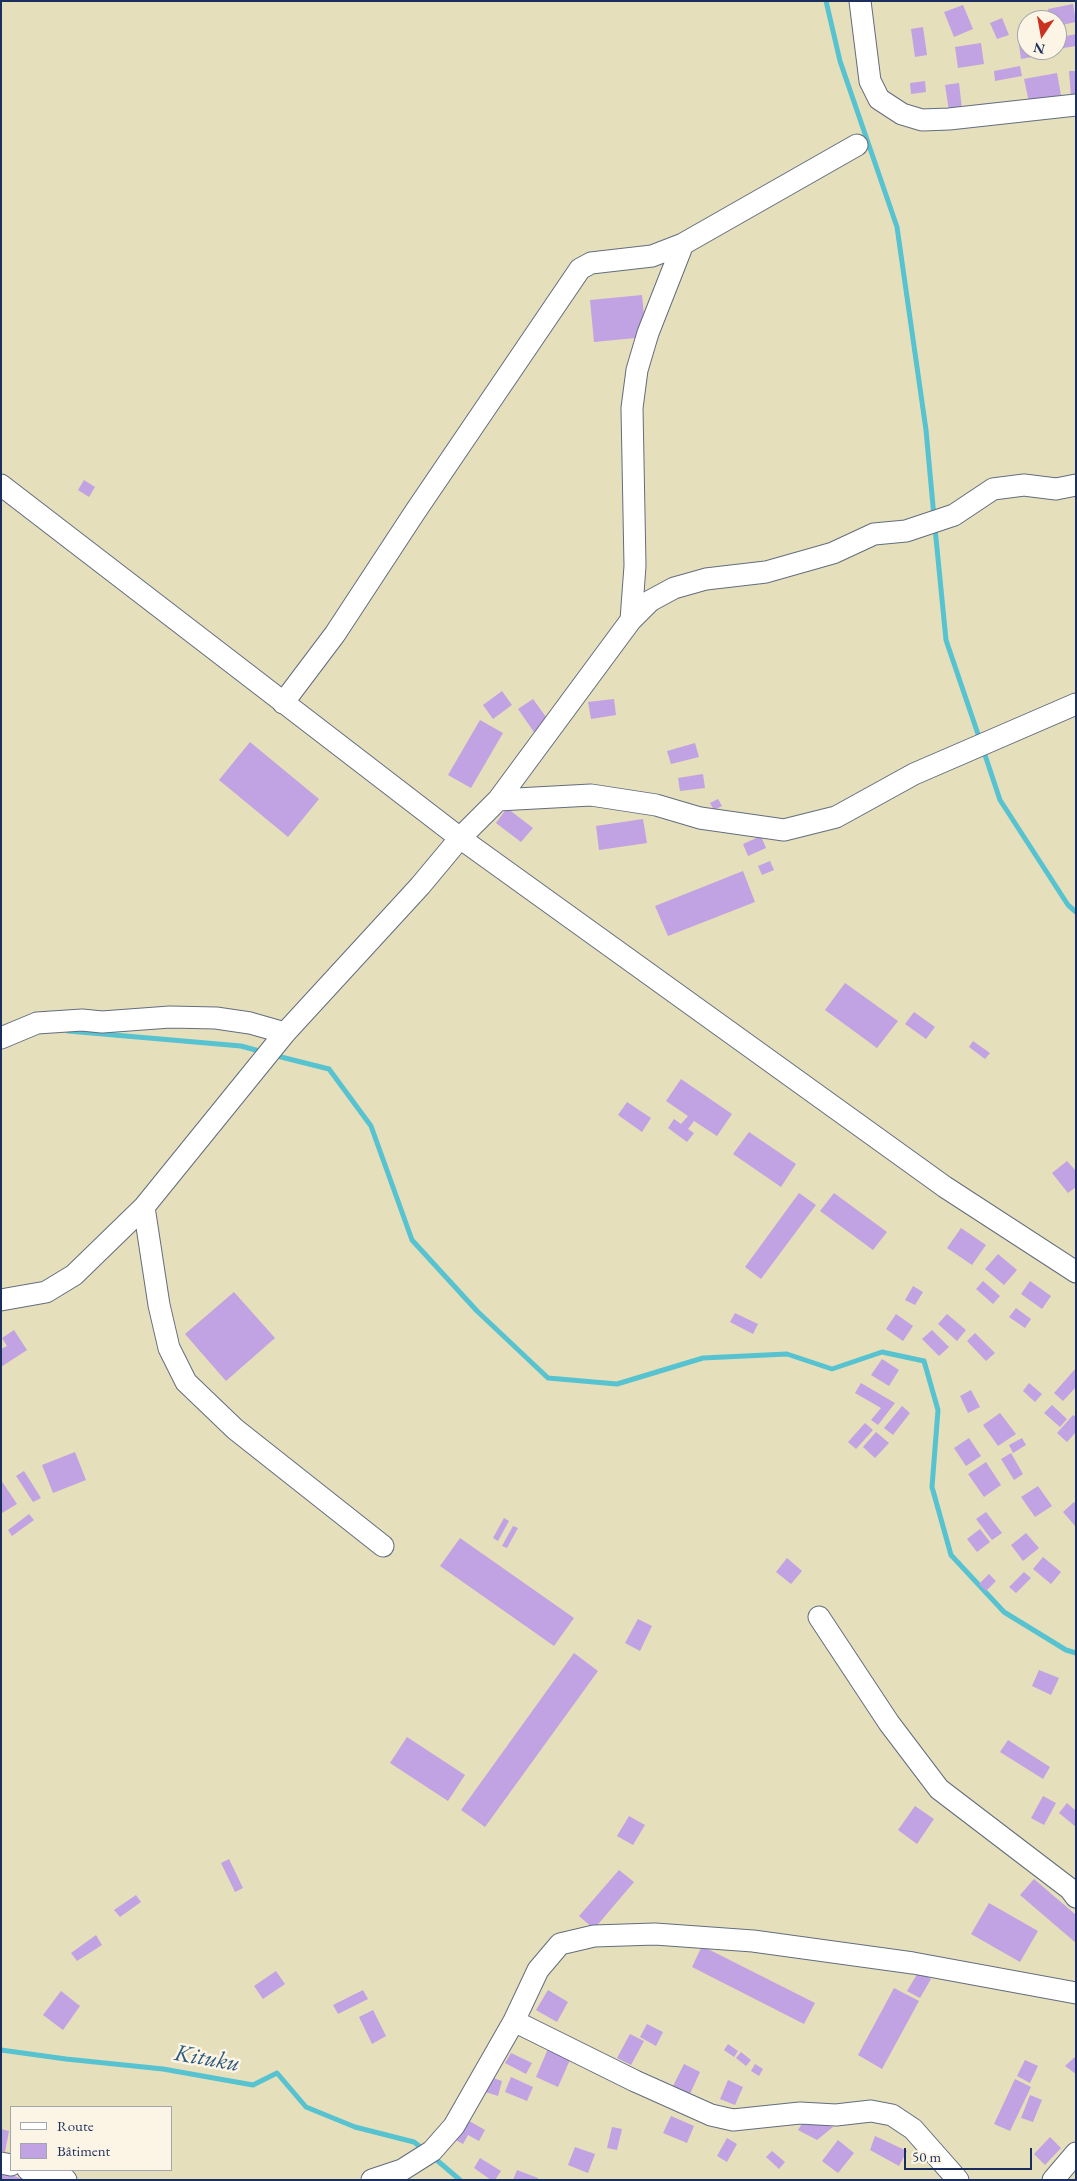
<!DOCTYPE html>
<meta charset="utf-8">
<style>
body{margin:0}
#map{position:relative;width:1077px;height:2181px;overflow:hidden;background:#e6dfbb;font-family:"EB Garamond",serif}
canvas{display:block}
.frame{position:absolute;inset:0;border:2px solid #1b2f5e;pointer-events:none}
.legend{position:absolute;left:10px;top:2106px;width:162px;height:65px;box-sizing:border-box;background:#fcf5e5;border:1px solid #a2a6af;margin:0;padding:6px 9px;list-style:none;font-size:15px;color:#1b2f5e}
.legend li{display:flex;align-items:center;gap:10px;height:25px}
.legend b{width:25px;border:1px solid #a2a6af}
.north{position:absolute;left:1017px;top:10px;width:50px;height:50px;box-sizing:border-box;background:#fcf5e5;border:1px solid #a2a6af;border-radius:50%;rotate:192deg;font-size:14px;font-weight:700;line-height:20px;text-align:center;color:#1b2f5e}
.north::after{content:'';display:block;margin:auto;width:18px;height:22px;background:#c8321e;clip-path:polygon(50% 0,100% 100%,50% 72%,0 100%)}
.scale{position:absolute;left:904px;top:2148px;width:128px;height:22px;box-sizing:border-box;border:2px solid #1b2f5e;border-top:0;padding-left:6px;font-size:15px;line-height:18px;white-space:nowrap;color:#1b2f5e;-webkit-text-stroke:4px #fcf5e5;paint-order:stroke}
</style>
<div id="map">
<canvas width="1077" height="2181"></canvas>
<div class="frame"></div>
<ul class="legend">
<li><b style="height:6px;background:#fff"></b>Route</li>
<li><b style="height:14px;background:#c1a2e2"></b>Bâtiment</li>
</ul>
<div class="north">N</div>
<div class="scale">50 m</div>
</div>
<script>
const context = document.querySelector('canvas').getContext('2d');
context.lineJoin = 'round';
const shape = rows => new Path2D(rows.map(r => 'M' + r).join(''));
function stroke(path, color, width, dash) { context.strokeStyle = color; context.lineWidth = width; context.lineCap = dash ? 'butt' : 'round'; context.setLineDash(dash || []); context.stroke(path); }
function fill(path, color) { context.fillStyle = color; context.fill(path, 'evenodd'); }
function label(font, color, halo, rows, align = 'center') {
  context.font = font + ' "EB Garamond",serif'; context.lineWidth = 5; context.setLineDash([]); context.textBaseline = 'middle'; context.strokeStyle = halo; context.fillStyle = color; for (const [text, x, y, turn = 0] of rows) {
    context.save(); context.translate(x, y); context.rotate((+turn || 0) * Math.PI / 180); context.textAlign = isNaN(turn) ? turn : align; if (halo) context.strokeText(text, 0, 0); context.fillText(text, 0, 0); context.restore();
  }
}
stroke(shape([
 [826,1,840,61,897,227,926,430,934,517],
 [935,528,946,640,980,740],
 [983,749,1000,800,1068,905,1076,912],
 [68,1031,241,1046,263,1052],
 [273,1055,329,1069,371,1126,412,1240,477,1311,548,1378,617,1384,703,1358,787,1354,832,1369,882,1352,924,1361,938,1410,932,1487,951,1555,1004,1612,1066,1650,1076,1653],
 [1,2050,66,2059,163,2069,253,2085,277,2073,306,2107,355,2127,414,2142,423,2149],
 [432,2156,460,2180]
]), '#57c3d0', 5);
fill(shape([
 [1073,4,1076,22,1057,26,1057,20,1050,20,1048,9],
 [963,5,973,29,954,37,944,12],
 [1002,18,1009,35,997,39,990,23],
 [923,27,927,55,915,57,911,29],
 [1076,34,1076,46,1057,49,1057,38],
 [981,43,984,64,958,68,955,47],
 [1027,43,1027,50,1043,50,1044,55,1021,59,1019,45],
 [1020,66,1022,76,995,81,994,71],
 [1069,71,1076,71,1076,96,1071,97],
 [1057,73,1061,95,1029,102,1024,79],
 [925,81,926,92,911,94,910,83],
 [959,83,962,109,949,111,945,85],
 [642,295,646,337,594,342,590,300],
 [84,480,95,487,89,497,78,490],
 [502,691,512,705,493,719,483,705],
 [533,699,551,724,536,735,518,709],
 [614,699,616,715,591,719,588,702],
 [480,720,503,733,471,788,448,775],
 [250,742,319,799,288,837,219,780],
 [695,743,699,757,671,764,667,751],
 [703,774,705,788,680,791,678,778],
 [718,799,722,806,714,810,710,803],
 [507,808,533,828,521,842,496,823],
 [643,819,647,843,599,850,596,826],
 [761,836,766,848,748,856,743,844],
 [770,861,774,870,762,875,758,866],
 [743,871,755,902,668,936,655,906],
 [845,983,898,1021,877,1048,825,1010],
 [914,1012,935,1027,926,1039,905,1024],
 [973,1041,990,1053,985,1059,969,1047],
 [681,1079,732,1114,717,1136,694,1121,688,1129,694,1133,687,1142,668,1128,674,1119,681,1124,688,1116,666,1101],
 [627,1102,651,1118,642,1132,618,1115],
 [749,1132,796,1164,781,1187,733,1154],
 [1067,1161,1076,1171,1076,1187,1068,1193,1052,1173],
 [799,1193,816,1205,761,1279,745,1267],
 [834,1193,887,1232,873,1250,820,1211],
 [961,1228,986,1245,972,1265,947,1248],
 [998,1254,1017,1270,1004,1285,985,1269],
 [983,1281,1000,1296,993,1304,976,1289],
 [1030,1281,1051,1296,1042,1309,1021,1294],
 [913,1286,923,1292,915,1305,905,1300],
 [234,1292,275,1338,226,1381,185,1334],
 [1016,1308,1031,1319,1025,1328,1009,1317],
 [735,1313,758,1324,753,1334,730,1322],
 [896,1314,913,1326,903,1341,886,1329],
 [947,1314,966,1330,957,1341,938,1324],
 [14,1330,27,1350,1,1367,1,1349,7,1346,2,1338],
 [932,1330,949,1347,939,1356,922,1339],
 [975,1333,995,1353,986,1361,967,1341],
 [882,1359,899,1370,889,1386,871,1375],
 [1076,1368,1076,1387,1063,1401,1054,1393],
 [861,1383,895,1403,878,1425,871,1420,881,1408,855,1393],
 [1029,1383,1042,1394,1035,1402,1023,1391],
 [971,1390,980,1407,968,1413,960,1396],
 [1052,1405,1067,1419,1060,1427,1044,1413],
 [902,1406,910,1413,893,1435,884,1428],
 [1000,1413,1016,1434,998,1446,983,1425],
 [1073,1415,1076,1417,1076,1432,1067,1442,1057,1433],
 [865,1423,873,1430,856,1449,848,1442],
 [876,1432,889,1443,875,1458,863,1447],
 [969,1438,981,1456,966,1466,954,1448],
 [1022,1438,1026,1445,1013,1453,1009,1445],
 [75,1452,86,1480,53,1493,42,1465],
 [1011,1453,1023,1474,1014,1480,1001,1459],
 [986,1462,1001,1485,984,1497,968,1474],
 [24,1471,41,1498,33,1502,16,1476],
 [1,1480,17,1504,2,1513,1,1512],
 [1038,1486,1052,1506,1035,1517,1021,1497],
 [1074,1502,1076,1504,1076,1527,1063,1512],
 [986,1512,1002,1533,992,1540,976,1519],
 [29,1514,34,1520,12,1536,8,1530],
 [504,1518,509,1521,498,1541,493,1538],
 [513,1526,518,1528,507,1548,502,1546],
 [980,1529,990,1542,977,1552,967,1539],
 [1026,1533,1039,1548,1023,1561,1011,1545],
 [460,1538,574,1618,554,1646,440,1566],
 [1043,1557,1061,1572,1051,1584,1033,1569],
 [787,1558,802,1571,791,1584,776,1572],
 [1024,1572,1031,1578,1016,1593,1009,1587],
 [989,1574,996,1581,986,1591,979,1584],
 [638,1619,652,1626,640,1651,625,1643],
 [574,1653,598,1671,485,1827,461,1810],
 [1039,1670,1059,1678,1051,1695,1032,1686],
 [407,1737,465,1775,448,1801,390,1763],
 [1008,1740,1050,1767,1043,1779,1000,1752],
 [1043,1796,1056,1803,1044,1825,1031,1818],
 [1067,1803,1076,1811,1076,1827,1059,1813],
 [915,1806,934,1819,917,1844,898,1830],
 [629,1816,645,1825,633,1845,617,1836],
 [229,1859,243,1888,235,1892,221,1863],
 [619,1870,634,1882,594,1929,579,1916],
 [1034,1879,1076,1915,1076,1943,1020,1895],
 [136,1895,141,1902,120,1917,114,1910],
 [989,1903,1038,1931,1020,1962,971,1934],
 [96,1935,102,1945,77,1961,71,1953],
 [702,1946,815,2003,804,2024,692,1967],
 [276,1971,285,1984,263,1999,254,1986],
 [919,1971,931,1979,920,1998,907,1991],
 [894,1988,919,2001,882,2069,858,2055],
 [363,1990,368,1999,338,2014,333,2005],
 [548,1990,568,2002,557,2022,536,2010],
 [61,1991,80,2006,63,2030,43,2015],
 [373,2010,386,2036,372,2044,359,2017],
 [647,2024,663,2032,656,2046,640,2037],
 [630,2034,644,2041,631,2065,617,2058],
 [550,2044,573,2053,558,2087,536,2077],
 [728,2044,738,2051,734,2057,724,2050],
 [741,2052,751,2060,746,2066,736,2058],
 [511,2053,532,2063,526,2074,505,2063],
 [1076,2056,1076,2074,1065,2066],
 [1025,2060,1038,2066,1030,2083,1017,2076],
 [684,2064,700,2072,689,2096,672,2088],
 [755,2064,763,2069,759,2076,751,2071],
 [478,2073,502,2081,498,2096,473,2088],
 [511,2077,533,2087,527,2101,505,2092],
 [1015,2079,1031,2087,1010,2131,994,2124],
 [728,2080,743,2087,735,2105,720,2099],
 [1030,2095,1042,2100,1033,2122,1021,2118],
 [671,2116,694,2126,687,2143,663,2133],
 [464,2118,485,2130,479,2141,468,2135,463,2144,452,2138],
 [805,2119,833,2127,817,2140,798,2130],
 [612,2127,622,2129,617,2150,607,2148],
 [1,2129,9,2131,5,2152,1,2151],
 [875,2136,907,2151,899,2166,870,2150],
 [1050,2137,1061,2148,1045,2165,1034,2154],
 [727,2138,737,2144,727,2162,717,2156],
 [838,2140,854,2153,838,2173,822,2161],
 [575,2147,595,2154,588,2173,568,2165],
 [772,2151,785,2162,779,2169,766,2157],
 [480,2158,501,2171,495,2180,491,2180,474,2168],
 [517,2170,538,2178,537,2180,513,2180],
 [3,2171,24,2180,1,2180]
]), '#c1a2e2');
const minor = shape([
 [860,1,870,81,879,99,902,114,922,120,949,119,1076,105],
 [1,485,460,838,945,1187,1076,1272],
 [631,620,650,601,674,588,706,579,766,572,833,553,874,534,906,531,954,515,993,489,1024,485,1056,489,1076,485],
 [283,703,335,634,415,512,580,269,591,263,652,256,683,244,857,145],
 [498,800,591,795,656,805,700,818,784,830,836,817,914,774,1076,704],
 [1,1038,37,1023,82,1020,102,1022,170,1017,216,1018,250,1023,285,1033],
 [1,1300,46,1292,74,1275,144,1207],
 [383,1546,235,1429,186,1382,169,1348,159,1305,144,1207,285,1033,420,886,460,838,498,800,631,620,635,566,632,408,637,370,648,333,683,244],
 [819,1617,889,1723,939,1789,1070,1889,1076,1897],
 [514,2021,635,2081,711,2115,733,2120,800,2113,836,2115,871,2111,892,2115,913,2129,958,2180],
 [1,2163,11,2165],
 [28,2170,66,2180],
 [372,2180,402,2170,432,2151,454,2126,514,2021,538,1970,560,1944,594,1936,655,1934,753,1941,913,1963,1076,1993],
 [1053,2180,1076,2153]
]);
stroke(minor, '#626d7f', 23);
stroke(minor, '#fff', 21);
label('italic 24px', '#2d5b80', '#fcf5e5', [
 ["Kituku",207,2059,10]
]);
</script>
